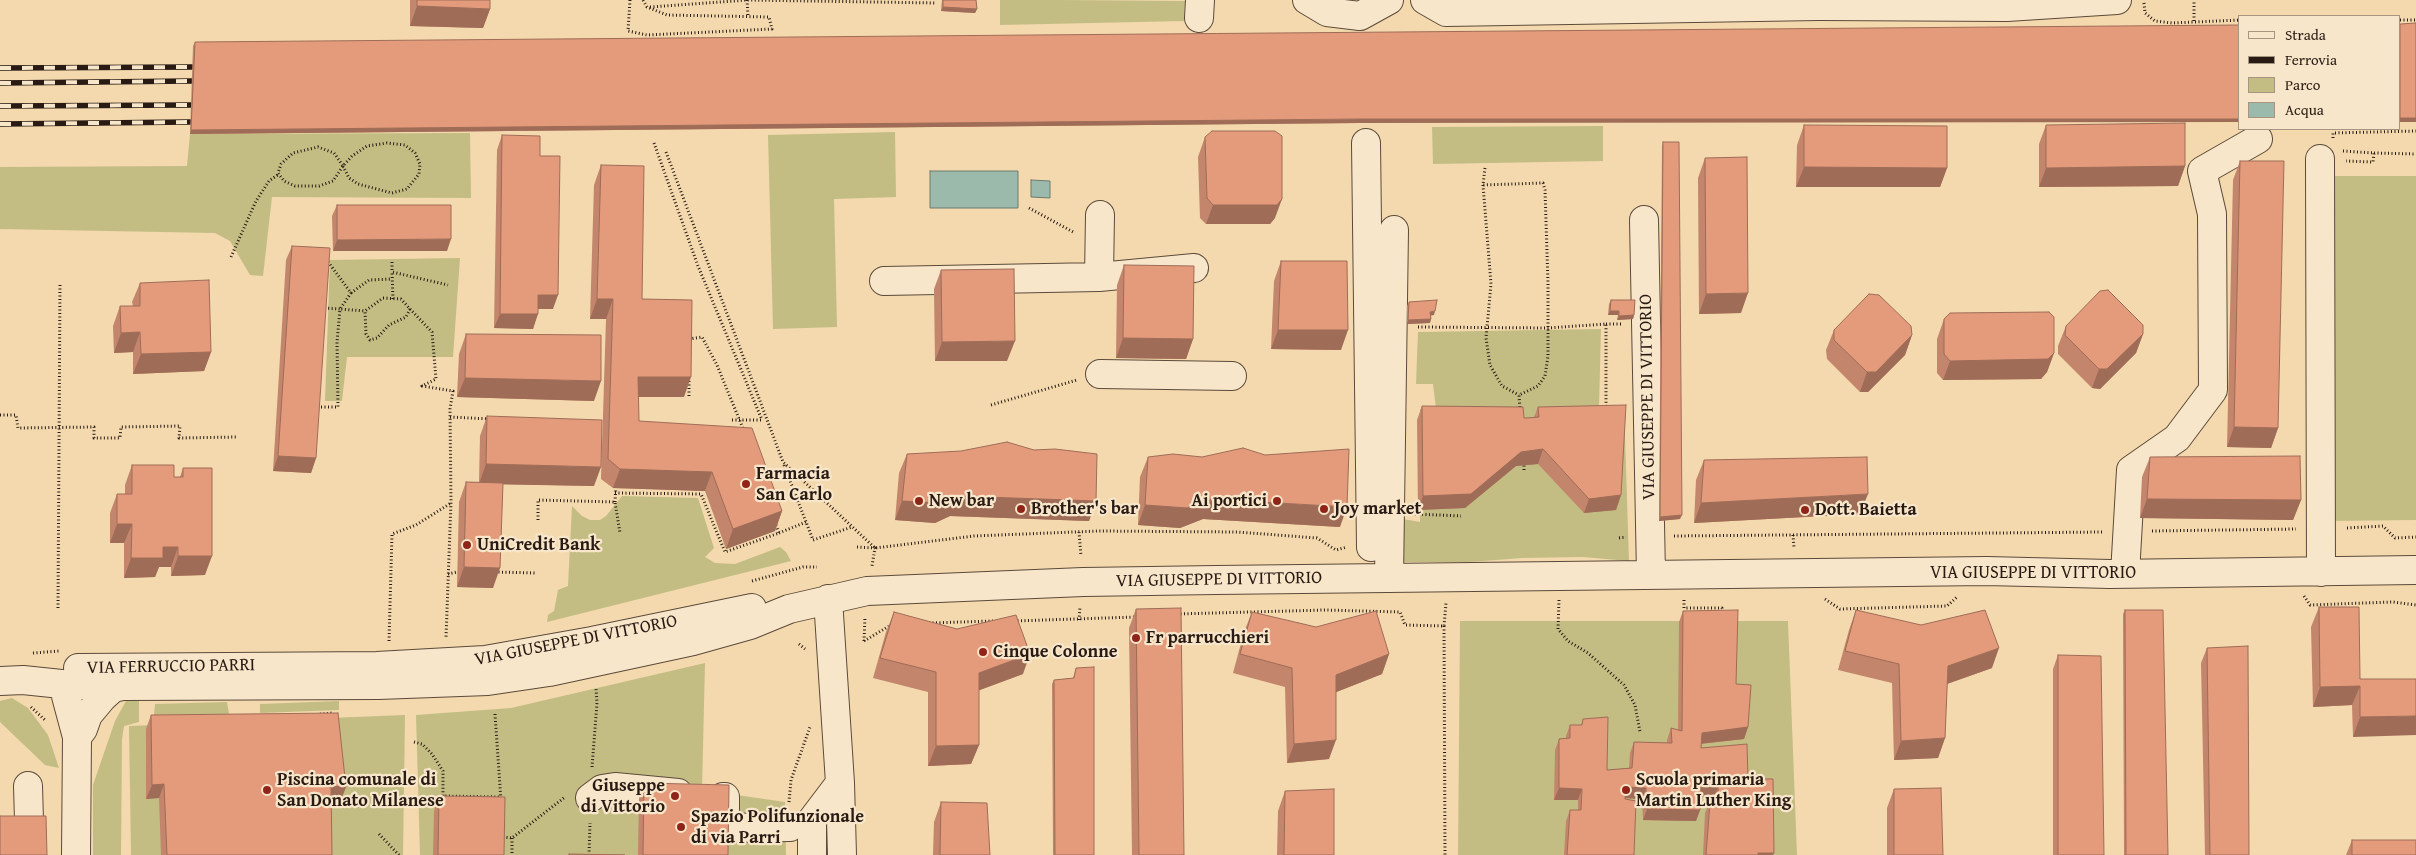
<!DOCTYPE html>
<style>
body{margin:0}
#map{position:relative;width:2416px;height:855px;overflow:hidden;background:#f3d9ad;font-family:"Gentium Book Plus",serif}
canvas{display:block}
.legend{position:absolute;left:2238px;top:15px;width:162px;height:115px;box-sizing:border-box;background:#f7e6ca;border:1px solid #a59581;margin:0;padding:6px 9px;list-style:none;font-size:15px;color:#291b13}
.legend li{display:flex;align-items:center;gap:10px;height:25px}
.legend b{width:25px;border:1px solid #a59581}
</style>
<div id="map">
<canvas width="2416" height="855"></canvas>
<ul class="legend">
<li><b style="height:6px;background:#f7e6ca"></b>Strada</li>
<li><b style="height:6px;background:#291b13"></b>Ferrovia</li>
<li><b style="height:14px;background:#c3bd84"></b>Parco</li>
<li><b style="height:14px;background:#9bbaac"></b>Acqua</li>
</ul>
</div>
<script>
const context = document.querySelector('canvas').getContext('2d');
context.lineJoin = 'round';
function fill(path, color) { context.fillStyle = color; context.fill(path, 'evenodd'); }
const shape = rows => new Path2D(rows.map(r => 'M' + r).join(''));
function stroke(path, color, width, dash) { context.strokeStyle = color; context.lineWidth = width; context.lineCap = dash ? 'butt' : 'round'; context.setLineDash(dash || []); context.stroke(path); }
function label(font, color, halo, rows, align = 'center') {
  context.font = font + ' "Gentium Book Plus",serif'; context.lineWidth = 4.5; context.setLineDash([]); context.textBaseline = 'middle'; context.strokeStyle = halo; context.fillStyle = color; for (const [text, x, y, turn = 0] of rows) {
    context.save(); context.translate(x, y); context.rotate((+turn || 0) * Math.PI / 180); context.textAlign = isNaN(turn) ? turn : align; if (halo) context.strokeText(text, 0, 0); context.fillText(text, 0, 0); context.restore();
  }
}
fill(shape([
 [1000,0,1058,0,1185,1,1184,21,1000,25],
 [1603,126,1603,161,1433,164,1432,127],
 [895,132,896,197,834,199,837,327,773,329,768,135],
 [470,133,471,198,272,197,263,276,250,275,230,241,215,233,0,229,0,167,187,166,190,134],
 [2331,176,2416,176,2416,520,2329,521],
 [460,258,453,357,347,357,342,401,325,401,330,260],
 [1601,329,1599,408,1624,405,1629,561,1583,557,1522,558,1470,562,1400,562,1397,518,1420,522,1420,409,1436,408,1433,384,1416,384,1418,332],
 [622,496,698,498,714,548,705,557,715,563,735,564,780,547,786,552,791,561,547,622,548,615,554,611,558,590,568,586,572,506,582,516,590,520,600,520,606,516],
 [1460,621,1788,621,1797,855,1458,855],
 [705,663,702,790,785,802,786,855,420,855,416,715,511,708],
 [12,698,28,708,48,735,59,768,45,765,0,722,0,701],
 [127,699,139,700,139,722,124,726,122,739,121,855,93,855,93,785,115,721],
 [339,701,339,710,260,713,260,704],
 [227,702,229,714,154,715,155,704],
 [405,715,403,855,131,855,129,726]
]), '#c3bd84');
const water = shape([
 [930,171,1018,171,1018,208,930,208,930,171],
 [1031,180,1050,181,1050,198,1031,197,1031,180]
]);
fill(water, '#9bbaac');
stroke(water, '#6d7a6f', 1);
const minor = shape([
 [1307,0,1327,12,1360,16,1389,0],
 [1425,0,1446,12,1819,6,2007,7],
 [2007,0,2007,7,2117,0],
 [1199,18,1200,0],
 [1366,143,1371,547],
 [2320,159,2321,572],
 [1644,220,1651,574],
 [1099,277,1100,215],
 [884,281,1099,277,1194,268],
 [1100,374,1232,376],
 [2125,574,2131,470,2177,438,2213,390,2212,214,2202,171,2258,139],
 [1389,578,1394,230],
 [828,599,840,783,842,855],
 [78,668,377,666,485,660,592,641,752,608],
 [0,681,23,680,71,685,122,686,378,685,488,681,549,672,693,641,750,625,789,609,867,591,1083,582,1216,580,1987,571,2110,574,2416,570],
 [77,737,83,729,88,715,103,697,113,688,122,686],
 [28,786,30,855],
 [723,797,725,797,725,828,790,827],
 [590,798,602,789,615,787,678,793],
 [76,855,77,737,66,696,71,685,86,677],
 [812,855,812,820,840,783]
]);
stroke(minor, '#5c4a3a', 30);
stroke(shape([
 [630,0,628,31,647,35,772,29,769,17,667,15,647,7,643,0],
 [747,0,748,16],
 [2144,3,2145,13,2155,21,2172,23,2240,20],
 [650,7,747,0,936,3],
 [2400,20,2416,20],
 [2194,21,2194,0],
 [2333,138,2333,133,2416,131],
 [654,143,698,266,762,420],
 [2343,151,2374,153,2373,162,2346,161],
 [666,152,783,462,875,548,974,536,1099,531,1237,532,1317,538,1336,550,1347,547],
 [2374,153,2416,154],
 [343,166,349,178,358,184,392,193,407,189,419,174,420,164,415,153,405,145,387,143,367,146,352,156,343,166,333,181,319,186,295,186,284,181,278,173,281,164,293,153,318,147,334,153,343,166],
 [1485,168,1483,185,1543,183,1545,190,1548,283,1548,356,1545,376,1538,386,1519,395,1520,410],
 [1483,185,1491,284,1486,338,1490,365,1502,386,1519,395],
 [1029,208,1075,233],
 [231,257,256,201,269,181,279,174],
 [326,259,351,293,340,309,365,311],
 [392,262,392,272],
 [351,293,369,280,392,279],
 [383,298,401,299,410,309,406,317,389,325,377,338,370,340,366,334,365,311,383,298],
 [393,299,392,272,448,285],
 [410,309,432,332,436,379,422,386,453,391,450,409,451,502,446,638],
 [1606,324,1622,324],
 [1418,327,1548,328,1606,324,1606,406,1610,407],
 [689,339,702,337,717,365,744,431],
 [689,381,689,398],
 [991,405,1077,380],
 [321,407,338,407,337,342,340,309,324,308],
 [0,415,16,415,18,428,94,427,94,438,120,438,121,427,180,426,179,438,236,437],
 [450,417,490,419],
 [732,420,763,420],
 [1524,462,1524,470],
 [784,465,813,540,852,527],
 [615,493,701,494,725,552,779,533,775,523],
 [615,502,616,485],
 [1415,514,1461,516],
 [538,520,538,500,615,502,620,533],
 [2347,528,2383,526,2395,538,2416,537],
 [2152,531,2296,529],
 [1079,532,1081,556],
 [779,533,806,522],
 [1793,535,1794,548],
 [1674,536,2103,532],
 [1619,538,1626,537],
 [857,547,875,548,872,566],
 [495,572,536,573],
 [448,574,457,572],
 [752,581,803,567,817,567],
 [2304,596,2310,605,2393,602,2416,605],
 [1825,599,1840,609,1947,606,1957,597],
 [1559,600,1558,629,1568,641,1588,653,1624,685,1635,705,1640,732],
 [1684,600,1684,608,1722,608,1722,612],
 [58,608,60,284],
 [1177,614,1325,610,1400,612,1405,625,1444,626,1446,603],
 [1079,620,1080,607],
 [1014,621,1135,617],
 [929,623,993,621],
 [1444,626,1445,855],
 [389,641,392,534,416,525,451,503],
 [864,641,891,625],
 [864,641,865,617],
 [799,644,805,649],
 [33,653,59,651],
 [31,707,46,721],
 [320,714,333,713],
 [495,714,501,801],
 [414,742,422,744,432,754,443,771,443,796,501,797],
 [592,767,597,703,596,688],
 [789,802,791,780,810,727],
 [379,834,399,855],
 [503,837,512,838,565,797],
 [512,838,512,855],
 [589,855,590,823]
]), '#291b13', 3, [1, 2.5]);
stroke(minor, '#f7e6ca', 28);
const rail = shape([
 [0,68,192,67],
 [0,83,192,81],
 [0,106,191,105],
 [0,124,190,122]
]);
stroke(rail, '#291b13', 5.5);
stroke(rail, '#f7e6ca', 4, [11]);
fill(shape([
 [410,0,490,0,490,9,483,28,410,26],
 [942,0,976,0,977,9,975,13,941,11],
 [195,42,1359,123,190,134,193,46],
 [1804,125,1947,168,1940,187,1796,187,1797,145],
 [2046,125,2185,166,2178,186,2039,187,2039,144],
 [502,135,540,156,553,309,538,309,533,329,494,328,497,150],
 [1205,137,1275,218,1270,224,1206,224,1200,218,1198,157],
 [1663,142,1680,519,1659,521,1662,146],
 [1705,158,1741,313,1699,314,1698,178],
 [2240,161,2278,428,2271,448,2227,447,2233,180],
 [601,165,642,299,684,397,638,397,639,421,782,511,775,531,726,549,705,491,613,488,601,479,606,319,590,319,594,185],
 [337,205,447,251,333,251,332,216],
 [292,246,316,458,311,473,273,471,286,260],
 [1281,261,1341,350,1271,349,1274,281],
 [1124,265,1193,339,1186,359,1116,358,1117,285],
 [941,270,1007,361,935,361,934,289],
 [140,283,211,352,204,371,133,374,133,352,114,353,113,326,120,306,133,306,132,302],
 [1611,300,1634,315,1633,319,1617,320,1618,315,1608,315,1609,304],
 [1409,302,1434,315,1431,315,1430,323,1407,324,1407,306],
 [1944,319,2054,353,2047,372,2041,379,1943,380,1937,373,1937,339],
 [2066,326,2143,334,2136,353,2100,389,2092,388,2058,354,2058,346],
 [1834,330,1912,335,1905,355,1868,392,1860,392,1827,359,1826,350],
 [466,334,594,401,457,397,459,354],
 [1422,406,1524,418,1534,417,1538,407,1621,495,1616,510,1584,513,1538,464,1516,466,1465,508,1418,510,1417,420],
 [487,416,594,486,503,484,493,588,457,587,459,502,466,482,479,482,480,436],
 [907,454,1096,501,1089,521,950,516,935,523,895,520,899,473],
 [1148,457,1340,527,1203,519,1180,528,1138,525,1140,477],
 [2150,457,2301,500,2293,520,2140,518,2142,477],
 [1704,460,1860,514,1694,523,1696,480],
 [132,465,174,477,180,477,183,468,205,575,171,576,171,567,159,567,155,577,124,578,124,543,110,543,110,513,117,494,125,494,125,485],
 [2319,607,2360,679,2416,679,2353,737,2352,705,2313,707,2311,627],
 [1136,609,1184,855,1132,855,1129,628],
 [1856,610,1992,668,1947,684,1945,738,1938,758,1894,760,1892,683,1838,670,1849,630],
 [2125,610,2168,855,2124,855,2123,614],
 [1683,611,1736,684,1748,727,1744,739,1701,744,1701,748,1748,779,1774,853,1773,855,1703,855,1705,813,1710,802,1714,802,1714,798,1700,797,1700,810,1696,821,1643,820,1642,799,1626,798,1634,855,1564,855,1566,821,1570,810,1578,810,1578,800,1554,800,1555,750,1559,739,1566,738,1566,736,1570,725,1581,725,1583,719,1607,770,1629,768,1630,753,1634,742,1667,743,1667,740,1671,728,1678,730,1679,622],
 [894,612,1023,674,979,690,979,745,971,764,928,766,928,692,873,678,886,632],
 [1252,612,1389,654,1382,674,1336,692,1329,759,1287,763,1285,687,1233,673,1244,632],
 [2207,648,2249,855,2205,855,2201,663],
 [2058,655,2104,855,2053,855,2053,669],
 [1076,668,1094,855,1053,855,1052,684,1054,680,1073,678],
 [151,715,346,787,340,802,331,801,332,855,161,855,159,798,146,799,146,729],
 [644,783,728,855,638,855,639,798],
 [1894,789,1943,855,1887,855,1887,808],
 [1285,791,1334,855,1277,855,1278,811],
 [439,796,504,855,433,855,434,811],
 [941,802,990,855,933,855,934,822],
 [2352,840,2416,855,2346,855]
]), '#c3856b');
fill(shape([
 [417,6,490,9,483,28,410,26],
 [943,7,977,9,975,13,941,11],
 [2400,118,2416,118,2416,122,2400,122],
 [1361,119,2240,119,2240,122,1359,123,190,134,191,130],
 [2185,166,2178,186,2039,187,2046,168],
 [1804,167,1947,168,1940,187,1796,187],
 [1282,199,1275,218,1270,224,1206,224,1213,205],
 [451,239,447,251,333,251,337,240],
 [1748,293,1741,313,1699,314,1706,294],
 [538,295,558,295,553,309,533,309],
 [597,299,613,299,606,319,590,319],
 [1435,311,1434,315,1429,316,1430,312],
 [1610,311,1619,311,1618,315,1608,315],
 [500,314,538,314,533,329,494,328],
 [1634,315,1633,319,1617,320,1619,316],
 [1431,319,1430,323,1407,324,1408,320],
 [1278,330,1348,330,1341,350,1271,349],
 [140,332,133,352,114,353,121,333],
 [2143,334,2136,353,2100,389,2092,388,2099,369],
 [1912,335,1905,355,1868,392,1860,392,1867,372],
 [1123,338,1193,339,1186,359,1116,358],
 [1015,341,1007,361,935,361,942,342],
 [211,352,204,371,133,374,141,354],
 [2054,353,2047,372,2041,379,1943,380,1950,361],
 [638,377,691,377,684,397,631,397],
 [465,378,601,381,594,401,457,397],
 [2234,427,2278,428,2271,448,2227,447],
 [1543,449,1538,464,1516,466,1465,508,1418,510,1423,496,1521,452],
 [278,456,316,458,311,473,273,471],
 [486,464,601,467,594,486,479,484],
 [620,469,712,472,705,491,613,488],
 [1868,494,1860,514,1694,523,1701,503],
 [1621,495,1616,510,1584,513,1589,499],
 [957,496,1096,501,1089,521,950,516,935,523,895,520,902,501],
 [1210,499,1347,507,1340,527,1203,519,1180,528,1138,525,1145,505],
 [2147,499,2301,500,2293,520,2140,518],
 [782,511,775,531,726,549,733,529],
 [1682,515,1680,519,1659,521,1660,517],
 [117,524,132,524,124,543,110,543],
 [163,547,178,547,171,567,159,567,155,577,124,578,131,558],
 [178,556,212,556,205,575,171,576],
 [464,567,500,568,493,588,457,587],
 [1999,648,1992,668,1941,686,1948,666],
 [1030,654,1023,674,972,693,979,673],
 [1389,654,1382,674,1329,695,1336,675],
 [2360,686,2352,705,2313,707,2320,687],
 [2416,716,2416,735,2353,737,2360,717],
 [1748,727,1744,739,1698,744,1702,733],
 [1945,738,1938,758,1894,760,1901,741],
 [1336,740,1329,759,1287,763,1294,744],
 [979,745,971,764,928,766,936,746],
 [164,784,159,798,146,799,152,785],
 [331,786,346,787,340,802,326,800],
 [1701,786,1718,787,1714,798,1697,797],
 [1626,787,1646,788,1642,799,1622,798],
 [1559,788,1582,789,1578,800,1554,800],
 [1647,809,1700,810,1696,821,1643,820],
 [1758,853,1774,853,1773,855,1758,855]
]), '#9f6c57');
const building = shape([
 [417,0,490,0,490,9,417,6,417,0],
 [943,0,976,0,977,9,943,7,943,0],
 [2416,23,2416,118,2400,118,2400,24,2416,23],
 [2240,25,2240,119,1361,119,191,130,195,42,2240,25],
 [2185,123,2185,166,2046,168,2046,125,2185,123],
 [1804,125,1947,126,1947,168,1804,167,1804,125],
 [1212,131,1275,131,1282,136,1282,199,1277,205,1213,205,1207,198,1205,137,1212,131],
 [502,135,540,136,540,156,560,156,558,295,538,295,538,314,500,314,502,135],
 [1663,142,1679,142,1682,515,1660,517,1663,142],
 [1747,157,1748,293,1706,294,1705,158,1747,157],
 [2240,161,2284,161,2278,428,2234,427,2240,161],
 [601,165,644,166,642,299,692,300,691,377,638,377,639,421,752,428,782,511,733,529,712,472,620,469,608,459,613,299,597,299,601,165],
 [337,205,451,205,451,239,337,240,337,205],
 [292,246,330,248,316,458,278,456,292,246],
 [1281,261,1347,261,1348,330,1278,330,1281,261],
 [1124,265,1194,266,1193,339,1123,338,1124,265],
 [1014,269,1015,341,942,342,941,270,1014,269],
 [209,280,211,352,141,354,140,332,121,333,120,306,140,306,140,283,209,280],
 [2108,290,2143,325,2143,334,2107,369,2099,369,2065,335,2066,326,2100,291,2108,290],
 [1869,294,1879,295,1911,326,1912,335,1876,372,1867,372,1834,340,1834,330,1869,294],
 [1437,300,1435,311,1430,312,1431,319,1408,320,1409,302,1437,300],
 [1611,300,1635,300,1634,315,1619,316,1619,311,1610,311,1611,300],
 [2049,312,2054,317,2054,353,2048,359,1950,361,1944,354,1944,319,1950,313,2049,312],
 [466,334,601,335,601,381,465,378,466,334],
 [1626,405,1621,495,1589,499,1543,449,1521,452,1471,494,1423,496,1422,406,1523,407,1524,418,1527,418,1539,417,1538,407,1626,405],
 [487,416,602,420,601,467,486,464,487,416],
 [1007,442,1034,450,1055,449,1097,454,1096,501,957,496,942,503,902,501,907,454,961,451,1007,442],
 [1243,448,1265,455,1349,449,1347,507,1210,499,1187,508,1145,505,1148,457,1173,454,1202,457,1243,448],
 [2300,456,2301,500,2147,499,2150,457,2300,456],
 [1867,457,1868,494,1701,503,1704,460,1867,457],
 [132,465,174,465,174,477,183,477,183,468,212,468,212,556,178,556,178,547,163,547,163,558,131,558,132,524,117,524,117,494,132,494,132,465],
 [466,482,503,483,500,568,464,567,466,482],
 [2319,607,2359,607,2360,679,2416,679,2416,716,2360,717,2360,686,2320,687,2319,607],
 [1181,608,1184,855,1139,855,1136,609,1181,608],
 [1738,610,1736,684,1751,685,1748,727,1702,733,1701,748,1747,744,1748,779,1773,779,1774,853,1758,853,1758,855,1706,855,1710,802,1719,801,1718,787,1701,786,1700,810,1647,809,1646,788,1626,787,1625,799,1636,801,1634,855,1567,855,1570,810,1581,810,1582,789,1559,788,1559,739,1570,738,1570,725,1582,725,1583,719,1608,717,1607,770,1632,768,1634,742,1672,743,1671,728,1682,731,1683,611,1738,610],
 [1856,610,1921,625,1985,610,1999,648,1948,666,1945,738,1901,741,1899,664,1845,651,1856,610],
 [2125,610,2163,610,2168,855,2126,855,2125,610],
 [1376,611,1389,654,1336,675,1336,740,1294,744,1292,668,1240,654,1252,612,1316,627,1376,611],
 [894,612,957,629,1016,615,1030,654,979,673,979,745,936,746,936,672,880,658,894,612],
 [2248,646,2249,855,2210,855,2207,648,2248,646],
 [2058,655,2101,656,2104,855,2058,855,2058,655],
 [1094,667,1094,855,1055,855,1054,680,1074,678,1076,668,1094,667],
 [338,713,346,787,331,786,332,855,167,855,164,784,152,785,151,715,338,713],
 [644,783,729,785,728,855,643,855,644,783],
 [1941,788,1943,855,1894,855,1894,789,1941,788],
 [1334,789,1334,855,1284,855,1285,791,1334,789],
 [439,796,505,797,504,855,438,855,439,796],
 [941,802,987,803,990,855,940,855,941,802],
 [0,816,46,816,47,855,0,855,0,816],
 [2352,840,2416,840,2416,855,2352,855,2352,840],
 [569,854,625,855,569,855,569,854]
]);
fill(building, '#e39b7c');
stroke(building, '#9f6c57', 1);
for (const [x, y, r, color] of [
 [746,484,5,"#8f2418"],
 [919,501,5,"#8f2418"],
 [1277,501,5,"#8f2418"],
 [1021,509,5,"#8f2418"],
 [1324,509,5,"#8f2418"],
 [1805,510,5,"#8f2418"],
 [467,545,5,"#8f2418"],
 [1136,638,5,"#8f2418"],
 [983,652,5,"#8f2418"],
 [267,790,5,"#8f2418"],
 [1626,790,5,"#8f2418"],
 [675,796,5,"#8f2418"],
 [681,827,5,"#8f2418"]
]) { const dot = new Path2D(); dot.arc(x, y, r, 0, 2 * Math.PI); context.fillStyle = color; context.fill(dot); stroke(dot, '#f7e6ca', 2); }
label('18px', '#291b13', '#f7e6ca', [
 ["VIA GIUSEPPE DI VITTORIO",1648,397,-91],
 ["VIA GIUSEPPE DI VITTORIO",2033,573],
 ["VIA GIUSEPPE DI VITTORIO",1219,580,-1],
 ["VIA GIUSEPPE DI VITTORIO",576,641,-11],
 ["VIA FERRUCCIO PARRI",171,667,-1]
]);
label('bold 18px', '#291b13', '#f7e6ca', [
 ["Farmacia",756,474],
 ["San Carlo",756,495],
 ["New bar",929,501],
 ["Ai portici",1267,501,"right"],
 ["Brother's bar",1031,509],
 ["Joy market",1334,509],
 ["Dott. Baietta",1815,510],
 ["UniCredit Bank",477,545],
 ["Fr parrucchieri",1146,638],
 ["Cinque Colonne",993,652],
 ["Piscina comunale di",277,780],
 ["San Donato Milanese",277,801],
 ["Scuola primaria",1636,780],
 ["Martin Luther King",1636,801],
 ["Giuseppe",665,786,"right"],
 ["di Vittorio",665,807,"right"],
 ["Spazio Polifunzionale",691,817],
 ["di via Parri",691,838]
], 'left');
</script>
